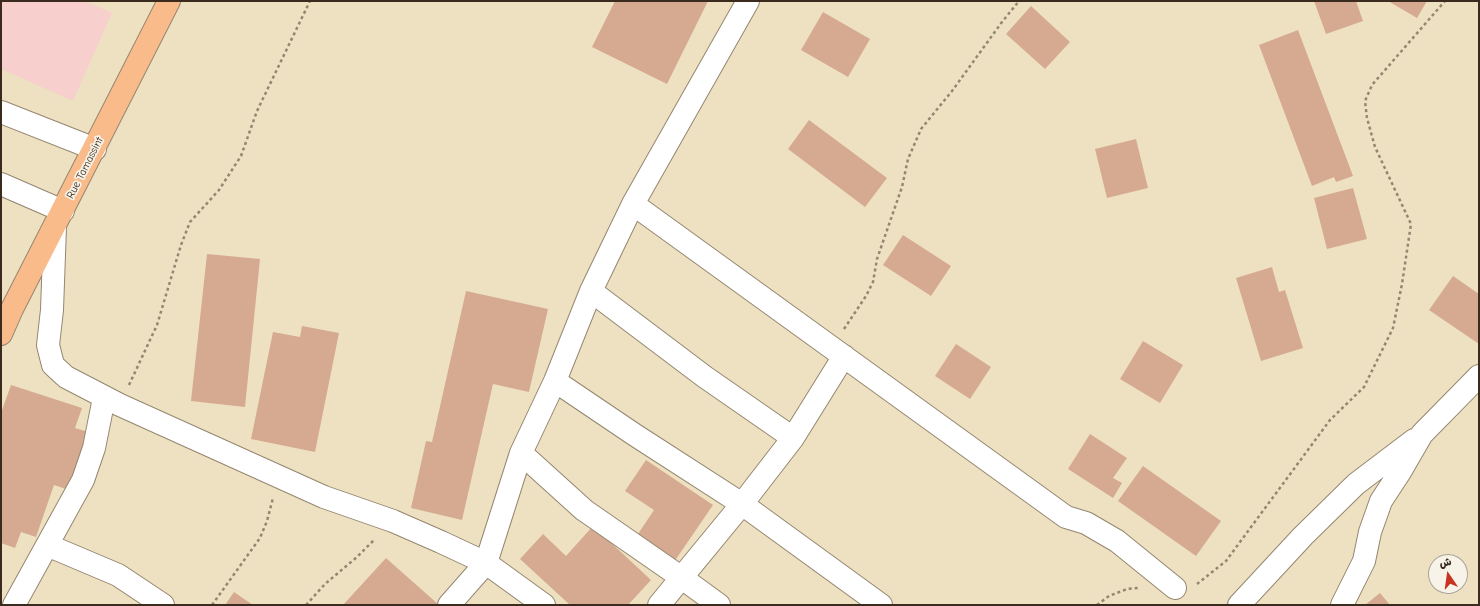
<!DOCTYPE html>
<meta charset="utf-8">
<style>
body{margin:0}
#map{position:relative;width:1480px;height:606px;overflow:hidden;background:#eee1c1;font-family:"Comic Neue","Playpen Sans Arabic",sans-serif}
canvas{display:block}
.frame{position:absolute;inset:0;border:2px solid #3b2a1e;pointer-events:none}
.north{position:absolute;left:1428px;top:554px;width:40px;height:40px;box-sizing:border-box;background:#f7f3e8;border:1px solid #aca397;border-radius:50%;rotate:347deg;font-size:11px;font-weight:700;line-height:16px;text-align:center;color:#3b2a1e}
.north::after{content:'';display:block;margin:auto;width:14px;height:18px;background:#c8321e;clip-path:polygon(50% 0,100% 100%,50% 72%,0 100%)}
</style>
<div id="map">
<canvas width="1480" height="606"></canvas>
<div class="frame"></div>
<div class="north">ش</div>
</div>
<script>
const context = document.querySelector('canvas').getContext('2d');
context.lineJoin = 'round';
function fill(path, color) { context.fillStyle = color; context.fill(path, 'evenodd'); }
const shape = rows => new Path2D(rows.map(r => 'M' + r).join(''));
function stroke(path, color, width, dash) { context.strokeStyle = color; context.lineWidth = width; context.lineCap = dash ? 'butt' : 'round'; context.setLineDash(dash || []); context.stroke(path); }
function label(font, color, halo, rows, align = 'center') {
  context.font = font + ' "Comic Neue",sans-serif'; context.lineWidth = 3.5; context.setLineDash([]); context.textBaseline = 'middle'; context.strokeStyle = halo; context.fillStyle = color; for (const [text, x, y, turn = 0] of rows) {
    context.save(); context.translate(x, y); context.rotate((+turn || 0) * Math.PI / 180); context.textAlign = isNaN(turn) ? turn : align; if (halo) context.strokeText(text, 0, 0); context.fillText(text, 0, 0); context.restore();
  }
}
fill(shape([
 [1,1,85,1,112,13,73,101,1,69]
]), '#f7d0cd');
fill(shape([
 [615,1,708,1,667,84,592,47],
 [1314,1,1356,1,1363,21,1326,34],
 [1388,1,1427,1,1417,18],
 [1031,6,1070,42,1045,69,1006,34],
 [823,12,870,39,848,77,801,50],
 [1298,30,1353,176,1336,182,1334,177,1312,186,1259,45],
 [809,120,887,178,865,207,788,149],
 [1136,139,1148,188,1107,198,1095,149],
 [1353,188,1367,239,1327,249,1314,198],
 [903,235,951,266,931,296,883,265],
 [207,254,260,259,245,407,191,401],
 [1272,267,1279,292,1285,290,1303,348,1261,361,1236,278],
 [1453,276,1479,294,1479,344,1429,310],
 [466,291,548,309,529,392,493,384,462,520,411,508,426,441,432,442],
 [302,326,339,333,315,452,251,439,273,332,300,337],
 [1143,341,1183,365,1160,403,1120,379],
 [956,344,991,367,970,399,935,376],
 [11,385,82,408,75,428,92,433,72,491,54,485,36,537,21,532,15,548,1,543,1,413],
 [1090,434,1127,458,1113,478,1122,483,1113,498,1068,469],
 [646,460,713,505,672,565,634,540,654,510,625,491],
 [1143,466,1221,521,1196,556,1118,501],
 [593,526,651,580,628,605,570,605,520,559,543,534,566,556],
 [386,558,439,605,343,605],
 [234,592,253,605,225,605],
 [1380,593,1390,605,1365,605]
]), '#d5aa91');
const minor = shape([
 [1,112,95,149],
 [1,184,63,211],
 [633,204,1066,517,1086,523,1117,541,1175,588],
 [55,227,52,310,48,345,53,365,66,377,120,405,324,497,393,521,441,542,486,563,544,605],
 [591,291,705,377,793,438],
 [555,381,635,435,742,504,881,605],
 [521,453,584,510,682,578,719,605],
 [47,545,118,575,163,605],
 [14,605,83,480,94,448,104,398],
 [449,605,486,563,521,453,555,381,591,291,633,204,748,1],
 [659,605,742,504,793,438,844,356],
 [1239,605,1303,536,1356,484,1414,440],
 [1342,605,1364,561,1370,532,1381,501,1400,472,1422,434,1479,376]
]);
const major = shape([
 [1,334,12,309,169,1]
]);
stroke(minor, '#948670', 24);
stroke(major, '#948670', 24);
stroke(shape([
 [844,329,866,296,873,282,877,259,902,187,908,159,921,129,952,91,1002,22,1019,1],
 [129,385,157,325,181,245,190,222,219,190,241,156,257,111,310,1],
 [1197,584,1226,561,1330,420,1364,387,1393,328,1402,284,1411,224,1375,147,1367,118,1365,101,1372,85,1445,1],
 [212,605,260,538,267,521,273,498],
 [306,605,325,584,357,557,375,539],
 [1097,605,1109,596,1127,589,1139,588]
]), '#948670', 2.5, [3, 3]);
stroke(minor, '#fff', 22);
stroke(major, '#fabb8b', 22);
label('11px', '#3b2a1e', '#f7f3e8', [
 ["Rue Tamassint",85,168,-63]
]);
</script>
